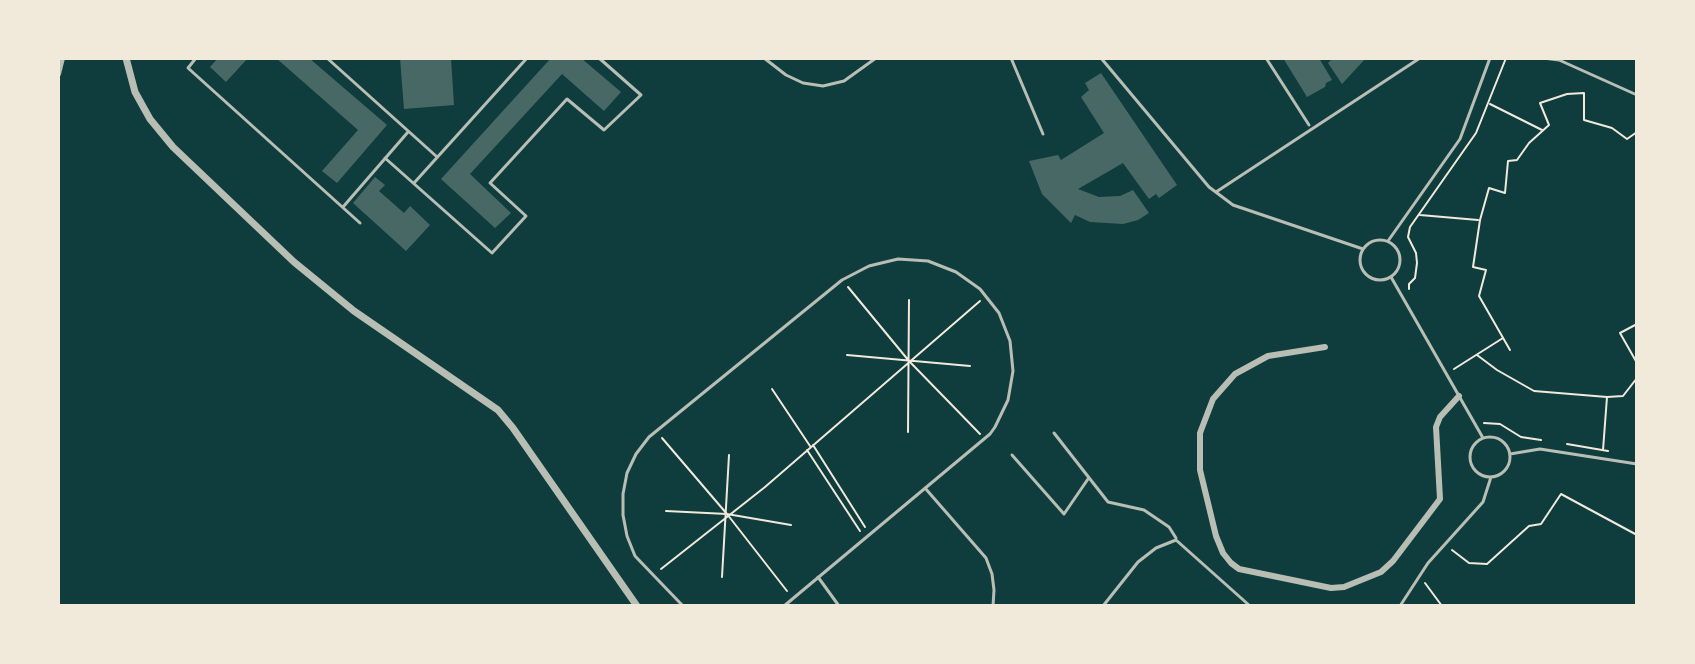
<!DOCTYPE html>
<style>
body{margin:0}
#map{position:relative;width:1695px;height:664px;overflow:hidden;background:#0f3d3e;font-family:Raleway,sans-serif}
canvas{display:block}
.frame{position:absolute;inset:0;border:60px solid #f1e9da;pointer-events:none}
</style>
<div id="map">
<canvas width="1695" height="664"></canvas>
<div class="frame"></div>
</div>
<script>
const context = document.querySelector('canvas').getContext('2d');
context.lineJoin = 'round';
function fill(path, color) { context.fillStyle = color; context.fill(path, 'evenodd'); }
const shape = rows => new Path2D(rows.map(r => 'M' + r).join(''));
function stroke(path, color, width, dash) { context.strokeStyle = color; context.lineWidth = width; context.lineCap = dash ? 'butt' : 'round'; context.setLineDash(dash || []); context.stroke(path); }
fill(shape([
 [218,58,248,58,226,82,210,67],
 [276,58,309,58,387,125,337,183,322,171,358,130],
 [400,58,451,58,454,105,404,109],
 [551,58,581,58,621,92,604,111,562,74,470,174,511,213,495,228,441,179],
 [1283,58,1319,58,1332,80,1326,83,1325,87,1307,97],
 [1333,58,1366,58,1342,84,1328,63],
 [1101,73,1177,185,1159,198,1156,194,1149,199,1123,163,1078,189,1099,197,1120,196,1133,190,1149,213,1138,220,1123,224,1090,222,1075,215,1071,223,1042,194,1029,161,1058,155,1061,160,1104,133,1081,97,1089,90,1085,83],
 [375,177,385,185,379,191,404,213,410,206,430,225,406,251,353,203]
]), '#486865');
stroke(shape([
 [1490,104,1542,130],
 [1420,215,1478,220],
 [848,287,909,361,980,434],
 [1409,289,1409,284,1415,278,1417,263,1416,253,1408,237,1410,227,1476,133,1506,58],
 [1637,324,1620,333,1637,363],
 [1510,350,1479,296,1486,270,1473,267,1480,220,1489,188,1505,193,1508,161,1517,160,1529,143,1549,125,1540,103,1567,94,1584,93,1584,120,1612,128,1627,139,1637,132],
 [847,355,970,366],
 [1477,355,1497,370,1534,391,1607,397,1623,396,1637,378],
 [1454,369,1503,338],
 [772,389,810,446],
 [1484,423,1500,424,1521,437,1541,440],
 [908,432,909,300],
 [662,438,727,514,787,591],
 [1567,444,1608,451],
 [813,445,865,527],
 [807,450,860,531],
 [1603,450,1607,397],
 [666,511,727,514,791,525],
 [1452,550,1469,563,1487,564,1529,526,1541,524,1561,494,1637,535],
 [661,569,765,487,980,301],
 [722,577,729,455],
 [1425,583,1442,606]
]), '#f1e9da', 2);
stroke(shape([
 [196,58,188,68,360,223],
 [327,58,436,156],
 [764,58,786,75,803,83,823,86,844,81,876,58],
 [1011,58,1043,134],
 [1101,58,1209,187,1233,205,1363,249],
 [1266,58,1309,125],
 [1543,58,1559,60,1637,95],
 [385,158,492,253,526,216,490,183,567,99,604,130,641,95,599,58],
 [414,183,527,58],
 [1216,192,1420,58],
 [343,207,408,132],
 '1360 260a20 20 0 1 1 40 0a20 20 0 1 1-40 0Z',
 [1388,241,1460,139,1490,58],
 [1391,277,1483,438],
 [1054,433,1108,502,1144,510,1169,527,1176,538],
 '1470 457a20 20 0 1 1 40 0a20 20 0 1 1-40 0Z',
 [1510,454,1540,449,1637,464],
 [1012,455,1064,514,1088,479],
 [925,488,986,558,992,574,994,590,993,606],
 [818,577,839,606],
 [683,606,635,556,627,536,623,515,623,494,627,473,636,454,649,437,842,280,869,266,898,259,928,261,956,272,980,289,999,313,1010,341,1013,371,1008,400,995,427,990,434,784,606],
 [1103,606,1138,562,1156,548,1176,540,1250,606],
 [1400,606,1428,563,1483,502,1491,477]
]), '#b8beb3', 3);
stroke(shape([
 [58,74,62,58],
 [1325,347,1268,356,1235,374,1213,399,1200,433,1200,470,1216,536,1223,553,1231,563,1239,569,1331,588,1344,587,1381,572,1393,561,1440,499,1436,427,1440,417,1459,396]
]), '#b8beb3', 6);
stroke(shape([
 [126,58,135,92,150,119,173,147,294,262,354,311,498,410,513,428,637,606]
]), '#b8beb3', 7);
</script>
